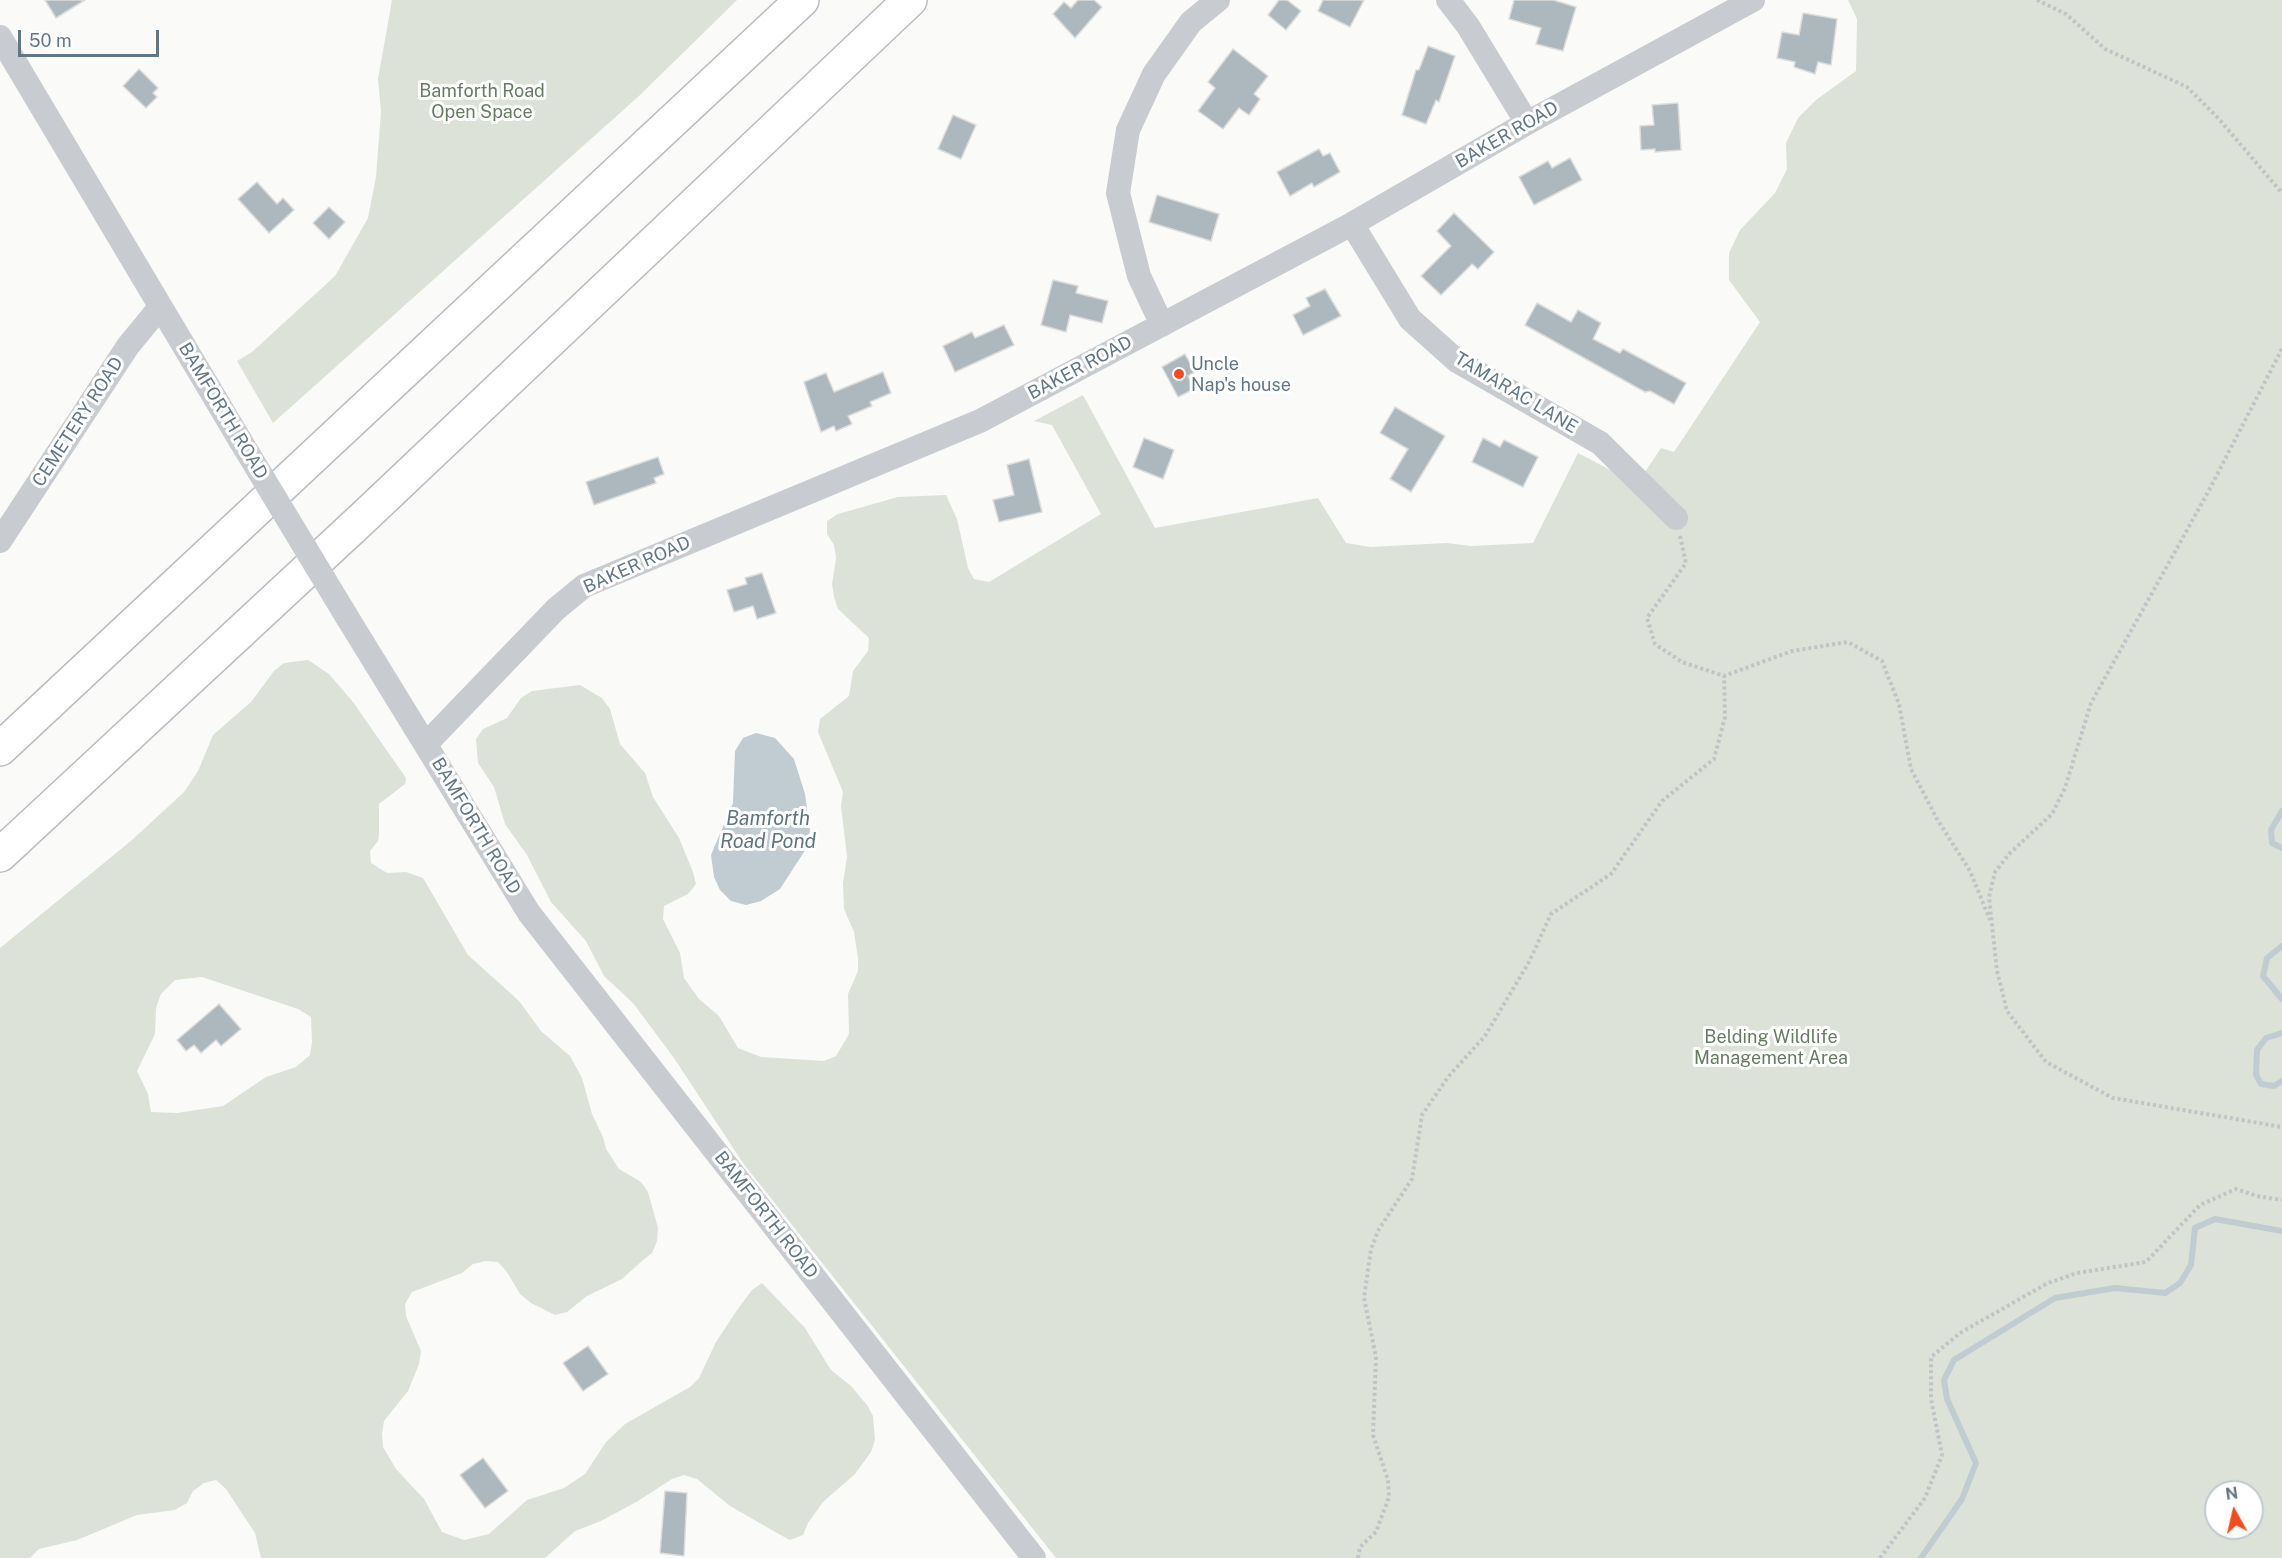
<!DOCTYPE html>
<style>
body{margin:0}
#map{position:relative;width:2282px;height:1558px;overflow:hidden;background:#fafaf8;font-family:"Public Sans",sans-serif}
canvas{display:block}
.north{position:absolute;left:2204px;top:1480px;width:60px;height:60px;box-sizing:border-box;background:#fff;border:2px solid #c0c9cf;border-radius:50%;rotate:352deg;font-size:16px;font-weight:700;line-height:24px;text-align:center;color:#627786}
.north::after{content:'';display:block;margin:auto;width:21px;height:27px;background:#f44b1e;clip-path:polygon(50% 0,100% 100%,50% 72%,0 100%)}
.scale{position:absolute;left:18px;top:30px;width:141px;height:27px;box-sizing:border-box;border:3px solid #627786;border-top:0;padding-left:8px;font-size:18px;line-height:21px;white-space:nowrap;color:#627786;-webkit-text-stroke:4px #fff;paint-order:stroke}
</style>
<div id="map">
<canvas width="2282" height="1558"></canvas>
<div class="north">N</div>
<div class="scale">50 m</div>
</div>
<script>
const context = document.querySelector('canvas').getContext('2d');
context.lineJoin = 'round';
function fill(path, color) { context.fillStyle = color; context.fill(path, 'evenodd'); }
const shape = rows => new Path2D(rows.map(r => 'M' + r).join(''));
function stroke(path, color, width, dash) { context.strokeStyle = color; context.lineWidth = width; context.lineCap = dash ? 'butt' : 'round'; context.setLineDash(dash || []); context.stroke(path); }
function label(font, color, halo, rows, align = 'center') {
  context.font = font + ' "Public Sans",sans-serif'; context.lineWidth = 6; context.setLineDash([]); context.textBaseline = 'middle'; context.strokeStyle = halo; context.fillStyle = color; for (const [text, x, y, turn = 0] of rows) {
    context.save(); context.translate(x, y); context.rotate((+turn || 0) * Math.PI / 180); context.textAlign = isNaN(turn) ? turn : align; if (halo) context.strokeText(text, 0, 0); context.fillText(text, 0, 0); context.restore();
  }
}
fill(shape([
 [392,0,737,0,639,96,273,423,237,361,252,352,335,276,368,218,376,177,381,112,378,79],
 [1848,0,2282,0,2282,1558,1056,1558,743,1163,674,1058,633,1003,604,976,586,941,551,902,527,855,505,824,494,787,478,763,476,739,483,729,507,718,521,698,532,691,580,685,602,698,610,709,620,744,645,773,653,797,679,838,693,872,696,884,688,894,664,906,663,919,680,953,684,978,699,999,719,1016,738,1048,761,1057,824,1061,836,1056,849,1034,848,994,858,971,858,958,854,932,844,909,843,883,847,857,841,806,843,792,818,732,820,719,849,696,853,671,868,651,869,638,838,609,834,597,832,584,836,558,834,545,827,534,827,521,838,514,898,497,946,495,957,519,968,568,974,579,989,582,1101,514,1052,425,1034,421,1083,395,1155,528,1318,498,1346,543,1371,547,1446,543,1471,546,1533,543,1578,453,1637,484,1661,448,1674,452,1760,322,1729,280,1729,253,1740,230,1775,193,1787,169,1786,143,1798,118,1816,100,1856,71,1857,19],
 [2216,1492,2252,1492,2252,1528,2216,1528],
 [308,660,329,674,353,702,406,778,405,784,379,804,379,835,378,841,370,851,371,863,387,873,406,872,423,878,468,955,519,1001,541,1031,570,1056,582,1078,592,1114,603,1137,606,1149,619,1169,641,1182,648,1192,658,1228,657,1241,652,1253,642,1261,622,1279,587,1296,567,1312,555,1315,531,1303,520,1294,507,1272,498,1262,485,1261,473,1264,462,1273,412,1292,405,1304,406,1316,421,1351,419,1364,408,1391,384,1421,382,1434,383,1447,396,1469,424,1499,442,1532,464,1540,489,1534,527,1500,564,1488,585,1474,606,1442,625,1424,690,1387,699,1378,716,1342,737,1310,752,1290,762,1283,805,1328,831,1370,851,1386,867,1405,873,1416,875,1440,871,1452,855,1474,823,1502,808,1523,803,1535,790,1540,777,1533,730,1506,697,1479,684,1475,672,1479,638,1501,601,1521,575,1531,545,1558,261,1558,255,1533,226,1489,216,1480,204,1483,193,1491,187,1503,175,1510,137,1515,77,1540,39,1549,30,1558,0,1558,0,948,132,840,184,792,198,771,213,735,251,702,274,671,284,663],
 [202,977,298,1009,311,1017,312,1042,310,1055,296,1067,266,1077,223,1106,177,1113,151,1112,148,1094,137,1071,155,1034,156,1008,161,994,175,980]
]), '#dce2d8');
fill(shape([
 [756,733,775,738,794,759,805,794,810,831,804,852,780,889,761,901,746,905,731,901,720,890,714,877,711,855,733,803,735,751,743,738]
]), '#c0ccd1');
stroke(shape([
 [2282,811,2271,830,2272,843,2282,848],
 [2282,946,2267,958,2263,976,2282,999],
 [2282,1033,2266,1038,2257,1050,2256,1075,2261,1084,2274,1086,2282,1081],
 [1921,1558,1962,1499,1976,1463,1947,1399,1944,1380,1954,1360,2055,1298,2115,1288,2165,1293,2180,1283,2191,1265,2195,1228,2215,1219,2282,1231]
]), '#c0ccd1', 6);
const building = shape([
 [45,0,85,0,56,18,45,0],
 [1078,0,1094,0,1102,7,1075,38,1053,14,1064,2,1071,8,1078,0],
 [1279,0,1287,0,1301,11,1286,30,1268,15,1279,0],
 [1323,0,1364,0,1350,27,1318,11,1323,0],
 [1514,0,1553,0,1576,7,1563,51,1536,44,1541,28,1509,19,1514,0],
 [1803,13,1837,19,1831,65,1818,62,1815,74,1794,67,1795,62,1777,58,1782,32,1799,35,1803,13],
 [1428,46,1455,56,1439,102,1436,100,1426,124,1402,115,1416,70,1419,70,1428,46],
 [1233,49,1268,76,1254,94,1260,99,1249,115,1239,108,1223,129,1198,111,1215,88,1208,82,1233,49],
 [139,69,158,88,153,93,157,97,146,108,123,86,139,69],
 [1678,103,1681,150,1655,152,1655,149,1641,150,1640,126,1654,125,1652,105,1678,103],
 [953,115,976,125,961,159,938,149,953,115],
 [1319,149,1323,156,1330,153,1340,172,1314,187,1312,183,1290,196,1277,172,1319,149],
 [1570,158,1582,180,1534,205,1519,177,1548,161,1552,168,1570,158],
 [257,182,277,204,283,198,294,210,269,233,238,199,257,182],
 [1157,195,1219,214,1211,241,1149,222,1157,195],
 [329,207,345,222,329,239,313,223,329,207],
 [1454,213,1494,252,1478,269,1472,264,1441,295,1421,276,1451,246,1437,231,1454,213],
 [1053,280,1078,286,1076,293,1108,301,1102,323,1070,315,1066,332,1041,325,1053,280],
 [1325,289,1341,316,1303,335,1293,315,1310,306,1306,298,1325,289],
 [1537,303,1571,322,1578,310,1601,323,1593,339,1620,353,1623,349,1686,383,1674,404,1650,391,1645,392,1525,325,1537,303],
 [1004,325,1014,345,955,372,943,346,972,332,975,338,1004,325],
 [1185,354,1195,372,1188,376,1194,389,1178,397,1162,367,1185,354],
 [883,372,891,393,870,402,872,406,848,416,852,424,836,431,834,426,821,432,804,382,826,373,834,392,883,372],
 [1395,407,1445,436,1411,492,1390,479,1408,449,1380,433,1395,407],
 [1144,438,1174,450,1163,479,1133,467,1144,438],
 [1483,438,1500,447,1504,440,1538,457,1523,487,1472,462,1483,438],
 [658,457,664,474,654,478,656,483,594,505,586,482,658,457],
 [1029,459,1042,512,999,522,993,500,1014,495,1007,465,1029,459],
 [762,573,776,613,757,619,753,606,734,612,727,590,747,584,745,578,762,573],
 [219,1004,241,1029,221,1046,216,1040,201,1053,194,1045,186,1051,177,1040,219,1004],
 [588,1346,608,1374,583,1391,563,1363,588,1346],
 [483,1458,508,1491,485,1508,460,1475,483,1458],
 [665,1491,687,1493,684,1556,660,1553,665,1491]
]);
fill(building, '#adb7be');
stroke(building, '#dcdcda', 1.5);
const highway = shape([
 [0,749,802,0],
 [0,855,364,517,910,0]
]);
stroke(highway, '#babec2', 36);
stroke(shape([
 [2037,0,2066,14,2105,49,2187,87,2218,118,2282,193],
 [2282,349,2207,494,2091,703,2065,788,2052,814,2009,854,1995,872,1989,897,1997,971,2007,1011,2046,1062,2113,1098,2282,1127],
 [1680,536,1686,563,1647,618,1655,644,1682,662,1724,676,1792,651,1848,642,1882,661,1899,704,1911,769,1937,819,1970,871,1990,920],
 [1358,1558,1360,1547,1376,1532,1389,1497,1388,1480,1373,1435,1376,1357,1364,1298,1371,1249,1379,1229,1412,1179,1422,1115,1448,1077,1485,1036,1529,962,1551,914,1611,874,1662,801,1714,759,1725,717,1724,676],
 [1880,1558,1925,1498,1942,1455,1931,1399,1931,1357,1960,1333,2046,1284,2077,1273,2146,1262,2200,1205,2236,1189,2257,1196,2282,1200]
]), '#c1c4c6', 4, [3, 3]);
stroke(shape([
 [1448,0,1468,26,1527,123],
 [0,37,240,440],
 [1352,224,1410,319,1457,361,1600,443,1676,518],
 [1162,325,1139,276,1118,193,1128,130,1154,74,1191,22,1218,0],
 [0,541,128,346,160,307],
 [347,617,529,913,1034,1558],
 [426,744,556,609,584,586,980,421,1352,224,1527,123,1753,0]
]), '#c8ccd0', 24);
stroke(highway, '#fff', 33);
stroke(shape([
 [240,440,347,617]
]), '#c8ccd0', 24);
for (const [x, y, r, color] of [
 [1179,374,6,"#f44b1e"]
]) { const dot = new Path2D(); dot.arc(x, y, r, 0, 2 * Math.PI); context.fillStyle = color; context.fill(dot); stroke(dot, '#fff', 2); }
label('18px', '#677c62', '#fff', [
 ["Bamforth Road",482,91],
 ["Open Space",482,112],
 ["Belding Wildlife",1771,1037],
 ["Management Area",1771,1058]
]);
label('18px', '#627786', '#fff', [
 ["BAKER ROAD",1507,135,-30],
 ["BAKER ROAD",1080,368,-28],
 ["TAMARAC LANE",1516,393,31],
 ["BAMFORTH ROAD",223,411,59],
 ["CEMETERY ROAD",78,422,-57],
 ["BAKER ROAD",637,565,-24],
 ["BAMFORTH ROAD",476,826,59],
 ["BAMFORTH ROAD",766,1215,52]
]);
label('18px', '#627786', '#fff', [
 ["Uncle",1191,364],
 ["Nap's house",1191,385]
], 'left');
label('italic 20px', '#5e767e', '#fff', [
 ["Bamforth",768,819],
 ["Road Pond",768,842]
]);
</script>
